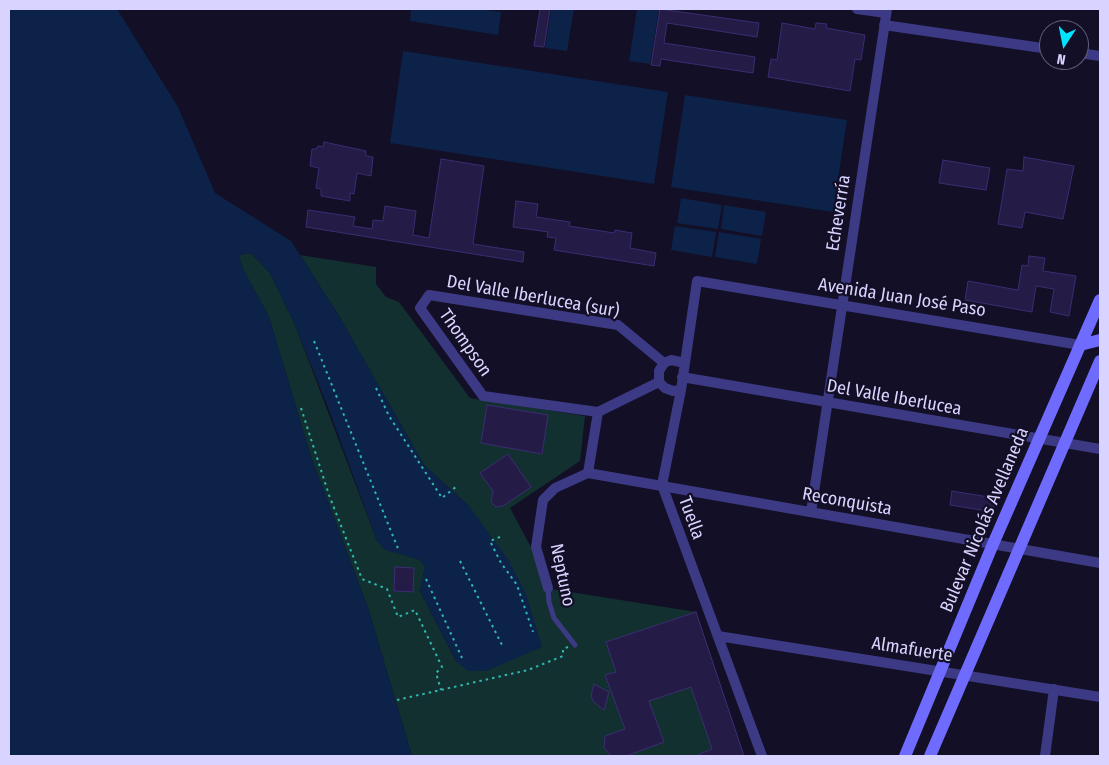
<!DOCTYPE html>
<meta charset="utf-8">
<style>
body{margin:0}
#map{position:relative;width:1109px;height:765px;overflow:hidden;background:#130f26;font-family:"Fira Sans Condensed",sans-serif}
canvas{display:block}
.frame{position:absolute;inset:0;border:10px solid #d9d4ff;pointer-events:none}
.north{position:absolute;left:1039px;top:20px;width:50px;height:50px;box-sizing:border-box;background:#130f26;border:1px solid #625e7d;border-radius:50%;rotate:191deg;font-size:14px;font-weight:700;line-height:20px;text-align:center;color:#d9d4ff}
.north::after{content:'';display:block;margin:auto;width:18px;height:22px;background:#00e5ff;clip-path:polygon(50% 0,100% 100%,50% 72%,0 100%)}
</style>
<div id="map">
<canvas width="1109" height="765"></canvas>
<div class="frame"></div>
<div class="north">N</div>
</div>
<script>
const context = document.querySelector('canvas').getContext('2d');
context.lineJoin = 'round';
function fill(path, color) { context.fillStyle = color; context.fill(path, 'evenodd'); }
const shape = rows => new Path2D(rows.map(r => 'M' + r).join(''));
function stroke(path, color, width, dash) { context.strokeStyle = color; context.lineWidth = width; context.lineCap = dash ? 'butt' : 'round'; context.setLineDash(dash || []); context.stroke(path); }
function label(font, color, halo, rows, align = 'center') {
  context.font = font + ' "Fira Sans Condensed",sans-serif'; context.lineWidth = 4.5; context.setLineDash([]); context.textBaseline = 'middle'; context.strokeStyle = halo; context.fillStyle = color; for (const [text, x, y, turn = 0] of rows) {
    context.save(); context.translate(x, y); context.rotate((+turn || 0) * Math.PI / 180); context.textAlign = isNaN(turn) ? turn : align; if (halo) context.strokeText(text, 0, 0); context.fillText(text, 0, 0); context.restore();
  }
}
fill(shape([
 [251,253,270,273,295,325,377,541,420,560,425,567,420,591,456,661,486,671,503,663,470,507,424,465,339,316,300,255,376,267,376,284,386,297,399,302,470,398,585,416,580,461,510,508,532,549,545,588,696,612,744,756,412,756,368,608,311,457,269,317,244,271,238,255]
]), '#12302f');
fill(shape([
 [9,9,117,9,178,107,215,193,291,241,339,316,424,465,470,507,509,561,526,594,542,647,486,671,468,671,456,661,420,591,425,567,420,560,385,550,377,541,329,410,295,325,270,273,251,253,238,255,244,271,269,317,311,457,368,608,412,756,9,756],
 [411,9,477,9,501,12,498,35,410,21],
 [551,9,574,9,567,51,545,48],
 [637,9,659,9,650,64,629,61],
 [403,51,668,92,654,184,390,143],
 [685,95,847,120,833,212,671,187],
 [681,198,722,205,718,229,677,223],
 [724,205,766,212,762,236,721,229],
 [675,226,716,232,712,257,671,250],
 [719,232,761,239,757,264,715,257]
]), '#0c2248');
const building = shape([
 [540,9,550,9,544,47,534,46,540,9],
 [660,9,759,23,757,37,667,23,664,43,755,57,753,73,661,59,660,66,651,65,660,9],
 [782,23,815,29,816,23,827,24,826,28,865,35,861,60,855,59,850,91,768,77,771,59,777,60,782,23],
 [324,142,366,151,366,156,373,157,371,176,357,173,354,194,350,193,350,201,321,196,321,189,316,188,319,168,310,166,312,149,316,149,318,146,323,147,324,142],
 [1024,157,1074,166,1063,219,1025,212,1022,228,998,224,1007,169,1023,171,1024,157],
 [441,159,484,166,473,244,524,252,523,262,306,227,308,210,355,217,353,226,372,229,373,220,383,221,385,206,416,211,413,235,429,238,441,159],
 [943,160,990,168,986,190,939,183,943,160],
 [516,201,538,204,536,217,570,222,569,226,614,233,615,230,632,233,630,248,656,253,654,266,554,250,556,238,547,237,548,232,513,227,516,201],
 [1029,256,1045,258,1043,271,1076,276,1069,316,1050,312,1054,289,1036,286,1032,312,965,300,968,281,1018,290,1022,265,1028,266,1029,256],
 [487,405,548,415,542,454,481,443,487,405],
 [508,454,531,487,503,506,496,507,491,502,493,491,480,473,508,454],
 [952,491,995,498,993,512,950,505,952,491],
 [395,567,414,568,413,592,394,591,395,567],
 [696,612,744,756,695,756,712,749,691,687,649,701,664,742,626,756,611,756,604,748,605,736,625,729,605,675,616,672,606,642,696,612],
 [594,684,609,692,604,710,594,702,591,696,594,684]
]);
fill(building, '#241b47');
stroke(building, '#3b2d73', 1);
stroke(shape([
 [314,341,399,551],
 [376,388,389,416,442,498,457,486],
 [301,408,329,495,362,579,387,589,398,617,415,610,442,667,436,673,441,690],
 [500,537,490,541,501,563,517,585,533,632],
 [460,561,503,647],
 [426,579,462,658],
 [397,700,528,670,563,656,563,649,568,647]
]), '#2fb8b0', 2, [2.5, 4]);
stroke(shape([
 [548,588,549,602,554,618,575,645]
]), '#3d3a85', 5);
stroke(shape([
 [857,9,886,13],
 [884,25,1049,49],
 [1079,53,1100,56],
 [682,377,1100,449],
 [659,382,598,412,483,396,420,308,429,295,618,325,664,363],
 [681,390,673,391,665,388,659,382,659,371,664,363,671,360,685,363],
 [588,473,1100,563],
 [588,473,598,412],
 [811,512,887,9],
 [548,588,536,547,543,500,555,488,588,473],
 [718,636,1100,697],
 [762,756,662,485,681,390,697,281,1080,345],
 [1045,756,1054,689]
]), '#3d3a85', 10);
stroke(shape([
 [1080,345,1100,340],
 [905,756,993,544,1100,300],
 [930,756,1100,361]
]), '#6f6bff', 12);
label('18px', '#d9d4ff', '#130f26', [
 ["Echeverría",839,213,-81],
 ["Del Valle Iberlucea (sur)",533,297,10],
 ["Avenida Juan José Paso",902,298,9],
 ["Thompson",465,343,55],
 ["Del Valle Iberlucea",894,398,10],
 ["Reconquista",847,502,10],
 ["Tuella",691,518,70],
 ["Bulevar Nicolás Avellaneda",985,520,-67],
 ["Neptuno",562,575,78],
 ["Almafuerte",912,650,9]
]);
</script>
